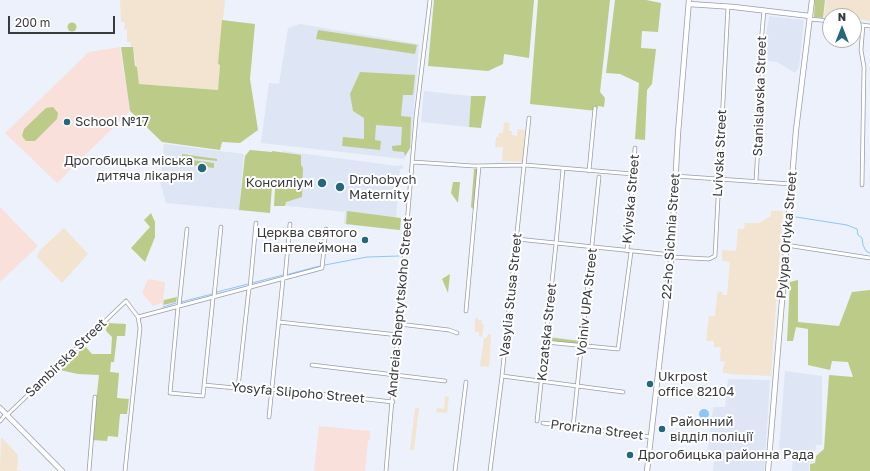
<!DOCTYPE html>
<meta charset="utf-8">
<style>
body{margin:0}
#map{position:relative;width:870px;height:471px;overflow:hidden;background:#ecf1fb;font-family:"Golos Text",sans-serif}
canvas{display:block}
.north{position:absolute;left:822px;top:8px;width:40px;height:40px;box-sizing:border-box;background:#fff;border:1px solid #afb0b2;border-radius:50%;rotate:0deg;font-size:11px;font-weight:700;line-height:16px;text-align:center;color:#383a3e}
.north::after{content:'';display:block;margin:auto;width:14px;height:18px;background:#26687b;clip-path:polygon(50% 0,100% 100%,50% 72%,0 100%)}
.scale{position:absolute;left:8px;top:16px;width:107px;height:18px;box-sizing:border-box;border:2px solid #383a3e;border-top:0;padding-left:5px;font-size:12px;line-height:14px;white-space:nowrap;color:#383a3e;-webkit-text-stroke:3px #fff;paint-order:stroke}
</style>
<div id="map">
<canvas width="870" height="471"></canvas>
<div class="north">N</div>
<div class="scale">200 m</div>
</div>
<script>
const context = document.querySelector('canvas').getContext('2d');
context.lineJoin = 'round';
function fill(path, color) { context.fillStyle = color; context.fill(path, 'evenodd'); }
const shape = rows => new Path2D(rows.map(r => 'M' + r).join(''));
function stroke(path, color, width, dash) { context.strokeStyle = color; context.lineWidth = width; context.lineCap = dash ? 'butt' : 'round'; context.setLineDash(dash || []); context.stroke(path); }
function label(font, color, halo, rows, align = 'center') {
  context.font = font + ' "Golos Text",sans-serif'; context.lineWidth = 4; context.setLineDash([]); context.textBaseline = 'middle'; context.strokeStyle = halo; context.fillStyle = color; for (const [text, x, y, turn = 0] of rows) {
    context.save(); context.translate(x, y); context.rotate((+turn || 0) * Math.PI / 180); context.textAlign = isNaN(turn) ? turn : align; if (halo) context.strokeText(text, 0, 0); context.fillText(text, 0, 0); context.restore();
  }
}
fill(shape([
 [769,16,804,20,799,67,795,73,777,62,768,61,768,55,763,54],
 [300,24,419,44,411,147,404,159,261,143,269,83,279,84,288,28],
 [424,91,471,96,469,127,421,122],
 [164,144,244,154,239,210,166,203,160,182],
 [283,151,398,166,403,165,403,169,400,169,395,230,344,224,345,212,279,205],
 [785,371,822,376,822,445,816,445,815,454,779,449],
 [728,379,770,380,764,471,713,471,714,461,707,460,713,407,725,407],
 [793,453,814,455,814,462,809,462,809,471,792,471]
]), '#dee6f6');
fill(shape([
 [120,0,225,0,218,64,220,65,218,90,139,84,133,47,131,47,131,42,127,42,127,30,124,29,125,22,121,22],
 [826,0,870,0,870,21,854,18,854,16,824,17],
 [504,122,510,123,509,131,512,131,512,135,517,136,518,129,525,130,523,162,502,161,503,147,495,147,496,137,498,137,499,133,503,133],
 [771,211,783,211,771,376,729,374,729,373,723,373,723,367,726,362,720,361,721,347,714,347,714,341,706,341,709,316,715,316,717,295,719,291,722,292,723,295,727,295,730,262,722,261,722,250,736,251,738,229,744,229,745,223,759,223,771,216],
 [64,228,88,254,62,283,37,257,40,250],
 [475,318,478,318,478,320,482,320,481,323,484,324,482,337,479,336,479,332,475,332],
 [488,334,491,334,491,340,489,367,480,366,484,338,487,338],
 [445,396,449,397,447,413,436,412,437,408,444,409],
 [415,408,419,408,414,450,410,450],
 [1,437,18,455,17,470,24,471,0,471]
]), '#f3e4d1');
fill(shape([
 [120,47,130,111,57,183,5,133,89,52],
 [0,207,38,246,0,282],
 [148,279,165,282,163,303,153,306,142,293],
 [319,426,370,431,370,440,368,440,365,471,314,471]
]), '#fae0db');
fill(shape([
 [434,0,534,0,529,58,504,54,503,64,488,71,428,66],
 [538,0,610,0,600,92,605,98,604,107,598,106,597,111,530,104],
 [615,0,646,0,661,3,658,32,642,31,641,48,656,49,652,84,647,90,645,140,635,139,639,83,620,74,606,73],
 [815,0,825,0,823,18,814,17],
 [222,20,255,24,250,79,258,130,240,143,222,142,220,150,162,142,130,111,121,47,133,47,135,66,137,67,139,84,218,90,220,65,218,64],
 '67.5 27a4.5 4.5 0 1 1 9 0a4.5 4.5 0 1 1-9 0Z',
 [318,30,417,45,415,54,316,39],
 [360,72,415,75,413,95,403,95,401,116,411,117,410,148,405,156,404,152,393,151,392,148,392,146,401,145,402,127,376,125,375,140,381,141,380,150,342,146,343,137,364,139,364,118,353,111,350,94],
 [471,96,486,96,481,128,469,127],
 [53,107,58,113,57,119,35,141,26,141,22,136,24,129,46,108],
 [250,150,272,152,272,186,270,213,239,210,245,156],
 [272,151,301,155,301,165,303,168,302,197,286,202,285,206,274,206,275,189,272,178],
 [182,154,217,159,217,161,182,157],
 [184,159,214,163,214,168,183,164],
 [474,169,478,169,474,210,471,207],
 [453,182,460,182,458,203,451,193],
 [347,211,401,218,400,230,346,224],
 [151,213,155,222,155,237,145,262,131,248,150,227,144,220],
 [450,274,448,293,442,279],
 [798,280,798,322,839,326,852,292,870,290,870,471,810,471,810,464,815,463,816,456,824,449,829,375,853,377,848,362,832,361,830,370,808,365,808,329,796,327,793,341,787,341,790,282],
 [177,297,176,302,163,305,164,300],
 [107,323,126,324,125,336,117,336,114,362,111,362,110,372,119,373,117,398,129,399,127,414,120,414,118,437,108,436,107,441,92,440,99,375,78,374,60,370,85,346,92,354,111,354,112,337,106,331],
 [548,337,580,341,579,344,548,340]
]), '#bccb87');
fill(shape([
 '699 414a5 5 0 1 1 10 0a5 5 0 1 1-10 0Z'
]), '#8dc6fb');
stroke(shape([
 [796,217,847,225,857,229,858,235,862,238,863,245,866,251,870,253],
 [325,265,367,257,399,256],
 [289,274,320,266],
 [252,283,283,275],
 [217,292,248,284],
 [181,302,212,294],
 [163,307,176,303]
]), '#8dc6fb', 1);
const street = shape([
 [810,19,830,21],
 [854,24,870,26],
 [413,162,474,166,525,165,633,174],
 [589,171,595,108],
 [675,176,791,184],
 [756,181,763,57,761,44,764,10],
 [862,185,864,67,861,50,863,25],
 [517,239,672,255],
 [556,244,563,169],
 [786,245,870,258],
 [627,251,635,148],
 [671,257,709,259,715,256,728,6],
 [285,278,290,224],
 [250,288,256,223],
 [214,297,221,227],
 [179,306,187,229],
 [178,307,170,393,203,396,213,298],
 [466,311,479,166],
 [138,317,322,268,326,229],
 [279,322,398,335],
 [399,324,449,330,457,333],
 [545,342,618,349,631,252],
 [312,365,445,381],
 [502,376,623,392],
 [204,385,267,391,277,389,393,402],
 [238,388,249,288],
 [7,415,126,301,138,317,140,328,125,471],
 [269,417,283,279],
 [0,421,6,414],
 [537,421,556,244],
 [543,423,651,437],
 [573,427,599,177],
 [89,471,95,397],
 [386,471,416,117,430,0],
 [455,471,466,382],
 [490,471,502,376,529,118]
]);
const secondary = shape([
 [689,4,734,7,810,16],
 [0,408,62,471],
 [647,471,671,260,678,133,689,0],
 [768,471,796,130,812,0]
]);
stroke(street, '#999da6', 4.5);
stroke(secondary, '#999da6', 6);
stroke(street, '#fff', 3);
stroke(secondary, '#fff', 4.5);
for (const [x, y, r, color] of [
 [67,122,4,"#26687b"],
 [202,168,5,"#26687b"],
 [322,183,5,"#26687b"],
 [340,187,5,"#26687b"],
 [365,240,4,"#26687b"],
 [650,384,4,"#26687b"],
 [662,429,4,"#26687b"],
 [630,455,4,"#26687b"]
]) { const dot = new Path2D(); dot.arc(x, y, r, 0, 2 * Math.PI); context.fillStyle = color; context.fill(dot); stroke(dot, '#fff', 1.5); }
label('13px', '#383a3e', '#fff', [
 ["Stanislavska Street",760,96,-88],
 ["Lvivska Street",720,153,-87],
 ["Kyivska Street",631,199,-85],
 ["Pylypa Orlyka Street",787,235,-85],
 ["22-ho Sichnia Street",671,236,-86],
 ["Vasylia Stusa Street",511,295,-84],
 ["Voiniv UPA Street",587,302,-84],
 ["Andreia Sheptytskoho Street",400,307,-85],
 ["Kozatska Street",547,332,-84],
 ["Sambirska Street",66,358,-44],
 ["Yosyfa Slipoho Street",298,393,5],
 ["Prorizna Street",597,430,7]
]);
label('13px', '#383a3e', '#fff', [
 ["School №17",75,122],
 ["Дрогобицька міська",193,161,"right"],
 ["дитяча лікарня",193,176,"right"],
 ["Drohobych",349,180],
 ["Maternity",349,195],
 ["Консиліум",313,183,"right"],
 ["Церква святого",357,233,"right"],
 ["Пантелеймона",357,248,"right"],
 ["Ukrpost",658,377],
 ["office 82104",658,392],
 ["Районний",670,422],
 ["відділ поліції",670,437],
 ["Дрогобицька районна Рада",638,455]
], 'left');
</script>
